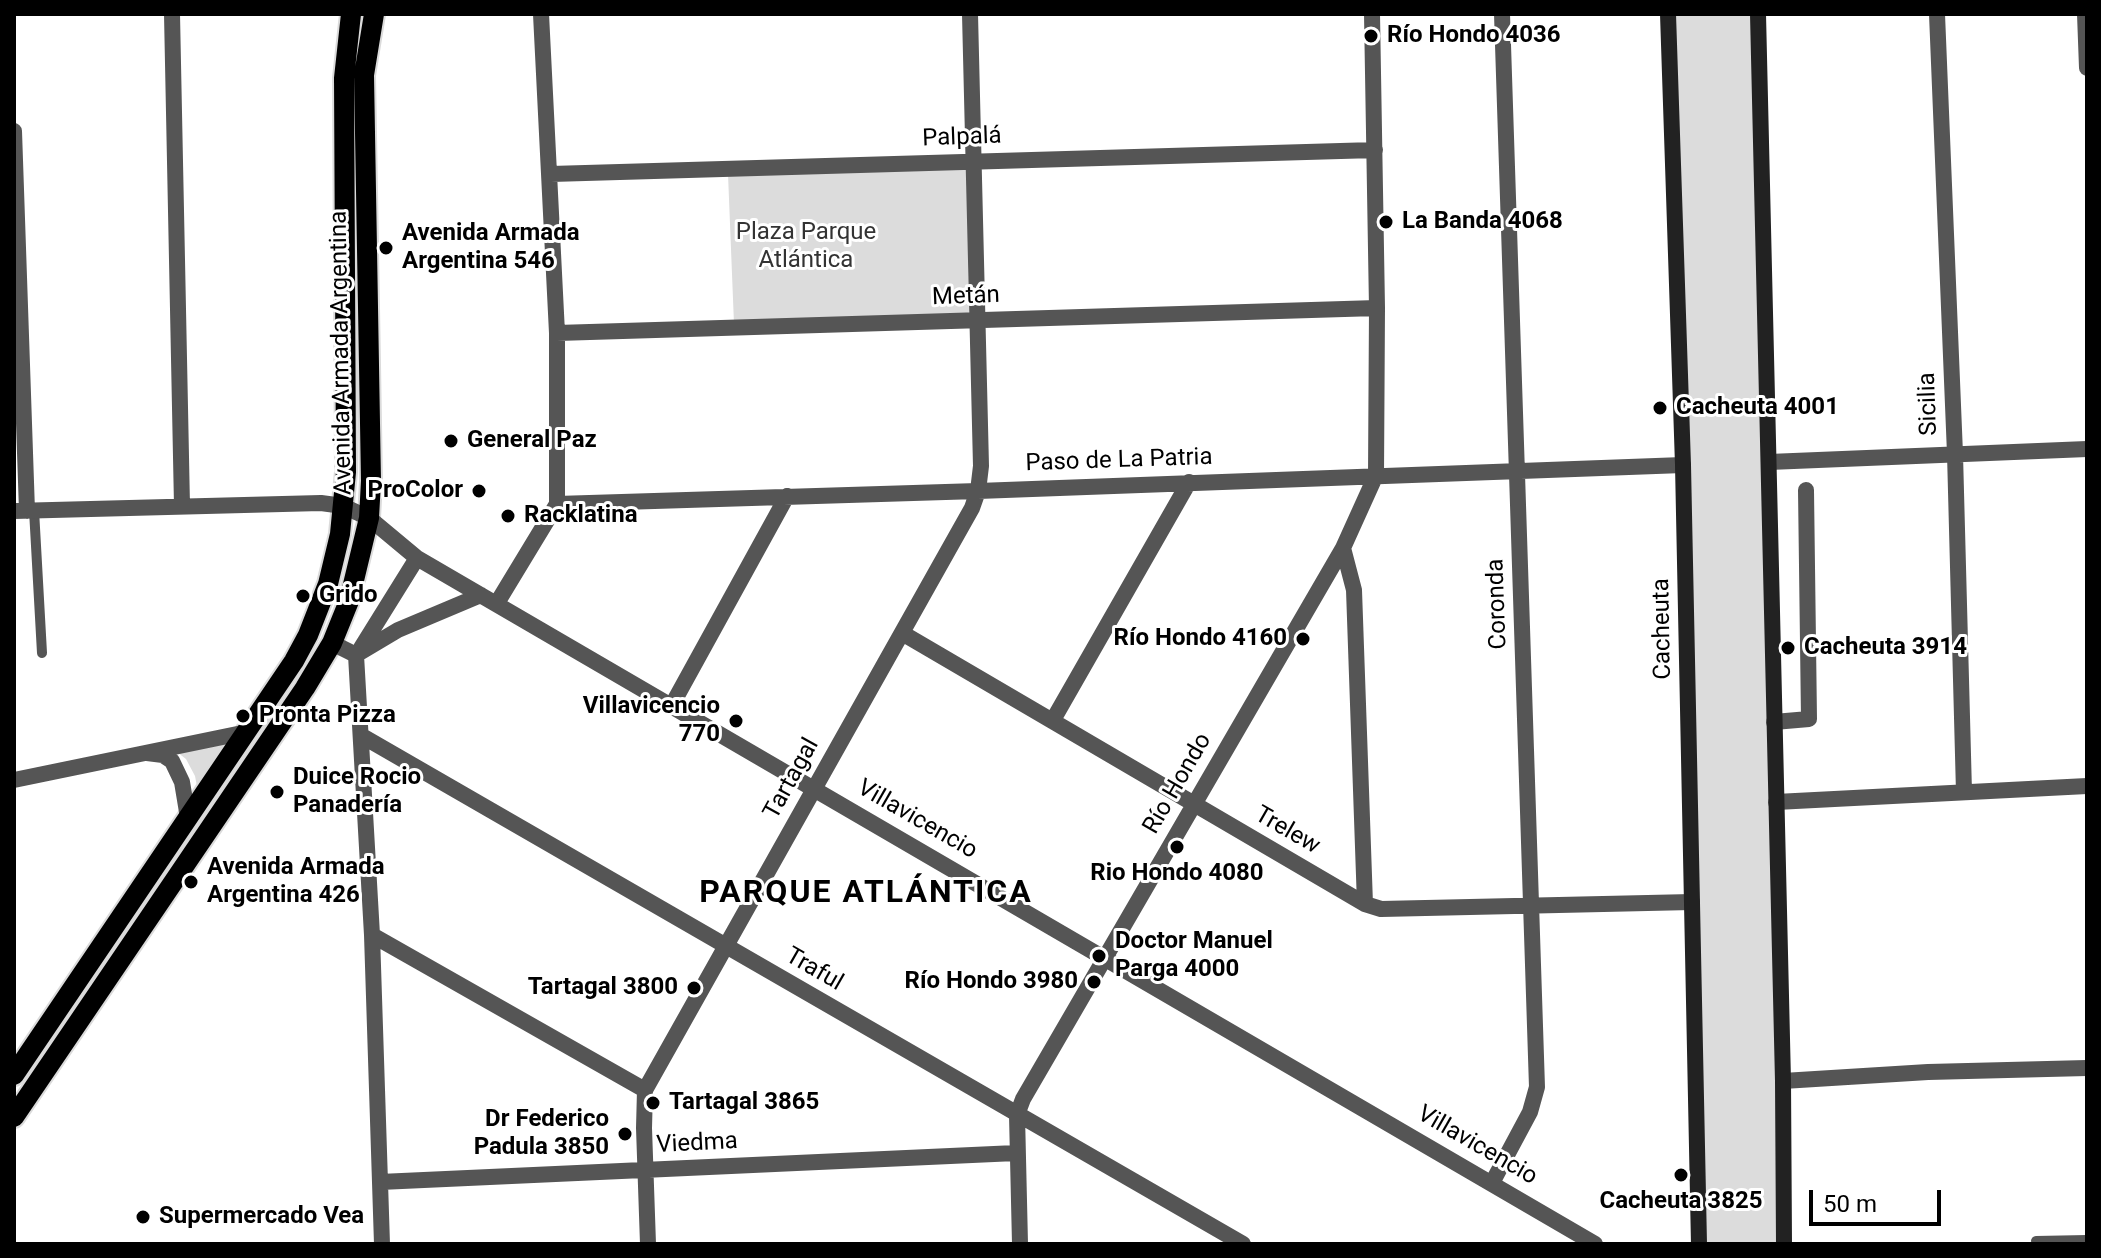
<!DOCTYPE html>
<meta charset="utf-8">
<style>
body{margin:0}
#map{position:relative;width:2101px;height:1258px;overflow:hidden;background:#fff;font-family:Roboto,sans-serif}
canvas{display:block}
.frame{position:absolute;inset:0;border:16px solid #000;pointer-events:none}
.scale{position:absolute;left:1809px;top:1190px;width:132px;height:36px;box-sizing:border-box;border:4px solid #000;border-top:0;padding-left:10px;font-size:24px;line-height:28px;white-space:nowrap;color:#000;-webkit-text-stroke:6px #fff;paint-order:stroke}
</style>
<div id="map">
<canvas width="2101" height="1258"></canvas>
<div class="frame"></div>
<div class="scale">50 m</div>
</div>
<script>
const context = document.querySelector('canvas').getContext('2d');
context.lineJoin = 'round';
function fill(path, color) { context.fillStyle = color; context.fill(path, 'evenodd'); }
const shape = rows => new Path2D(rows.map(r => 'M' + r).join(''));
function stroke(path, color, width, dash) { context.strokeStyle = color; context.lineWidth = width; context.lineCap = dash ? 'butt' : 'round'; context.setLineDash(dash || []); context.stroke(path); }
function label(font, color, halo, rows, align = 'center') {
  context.font = font + ' Roboto,sans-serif'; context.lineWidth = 6; context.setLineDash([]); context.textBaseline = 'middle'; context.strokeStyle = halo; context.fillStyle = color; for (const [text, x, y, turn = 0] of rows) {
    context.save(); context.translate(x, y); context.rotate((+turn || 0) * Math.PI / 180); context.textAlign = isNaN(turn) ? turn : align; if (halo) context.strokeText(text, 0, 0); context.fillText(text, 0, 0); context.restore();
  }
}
fill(shape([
 [1668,14,1758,14,1784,1244,1699,1244],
 [968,167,969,316,734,324,728,174],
 [236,738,199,797,195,776,186,759,177,752]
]), '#dcdcdc');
const primary = shape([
 [14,1075,294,661,308,635,328,584,340,534,346,472,344,78,351,14],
 [14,1117,305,688,332,643,349,601,369,518,371,481,364,75,374,14]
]);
stroke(primary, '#dbdbdb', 24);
stroke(shape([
 [34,510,42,653],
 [2036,1241,2087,1240]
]), '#555', 10);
stroke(shape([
 [172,14,182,506],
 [1937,14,1955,454,1964,792],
 [2085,14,2087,68],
 [14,131,27,511],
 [551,174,1375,150],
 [557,333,1377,308],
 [1769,462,2087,449],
 [557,504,978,491,1683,465],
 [14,511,321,503,343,506,369,518,417,558,1595,1244],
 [1343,548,1354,590,1365,904],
 [497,603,557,504,557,333,541,14],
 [902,633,1365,904,1381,909,1692,902],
 [332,643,356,655,372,935,382,1244],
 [361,648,417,558],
 [356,655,398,630,481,595],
 [672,705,787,496],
 [1053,720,1189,482],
 [1774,722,1809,719,1806,490],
 [362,736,1243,1244],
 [147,753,163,755,172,761,182,782,188,818],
 [14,780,247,732],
 [1776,802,2087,786],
 [372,935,645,1090],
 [1783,1081,1928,1072,2087,1068],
 [380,1182,1016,1153],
 [1492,1183,1530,1112,1537,1087,1502,14],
 [648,1244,644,1128,645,1090,972,508,978,491,981,466,970,14],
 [1020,1244,1017,1115,1023,1099,1343,548,1376,475,1377,308,1372,14]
]), '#555', 16);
stroke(shape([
 [1668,14,1683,465,1699,1244],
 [1758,14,1783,1081,1784,1244]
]), '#222', 16);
stroke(primary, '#000', 20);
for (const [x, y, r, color] of [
 [1371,36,8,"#000"],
 [1386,222,8,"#000"],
 [386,248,8,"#000"],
 [1660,408,8,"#000"],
 [451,441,8,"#000"],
 [479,491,8,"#000"],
 [508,516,8,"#000"],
 [303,596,8,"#000"],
 [1303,639,8,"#000"],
 [1788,648,8,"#000"],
 [243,716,8,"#000"],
 [736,721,8,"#000"],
 [277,792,8,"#000"],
 [1177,847,8,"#000"],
 [191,882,8,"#000"],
 [1099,956,8,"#000"],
 [1094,982,8,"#000"],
 [694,988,8,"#000"],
 [653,1103,8,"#000"],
 [625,1134,8,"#000"],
 [1681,1175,8,"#000"],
 [143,1217,8,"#000"]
]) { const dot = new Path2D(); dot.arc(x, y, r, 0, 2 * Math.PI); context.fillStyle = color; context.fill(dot); stroke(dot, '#fff', 3); }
label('bold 24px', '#000', '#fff', [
 ["Río Hondo 4036",1387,36],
 ["La Banda 4068",1402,222],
 ["Avenida Armada",402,234],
 ["Argentina 546",402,262],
 ["Cacheuta 4001",1676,408],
 ["General Paz",467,441],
 ["ProColor",463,491,"right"],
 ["Racklatina",524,516],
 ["Grido",319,596],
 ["Río Hondo 4160",1287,639,"right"],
 ["Cacheuta 3914",1804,648],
 ["Villavicencio",720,707,"right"],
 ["770",720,735,"right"],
 ["Pronta Pizza",259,716],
 ["Duice Rocio",293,778],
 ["Panadería",293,806],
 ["Avenida Armada",207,868],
 ["Argentina 426",207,896],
 ["Rio Hondo 4080",1177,874,"center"],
 ["Doctor Manuel",1115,942],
 ["Parga 4000",1115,970],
 ["Río Hondo 3980",1078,982,"right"],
 ["Tartagal 3800",678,988,"right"],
 ["Tartagal 3865",669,1103],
 ["Dr Federico",609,1120,"right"],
 ["Padula 3850",609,1148,"right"],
 ["Cacheuta 3825",1681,1202,"center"],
 ["Supermercado Vea",159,1217]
], 'left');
label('24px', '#000', '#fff', [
 ["Palpalá",962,138,-2],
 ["Metán",966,297,-2],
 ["Avenida Armada Argentina",342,353,-91],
 ["Sicilia",1929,404,-92],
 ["Paso de La Patria",1119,461,-2],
 ["Coronda",1498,604,-92],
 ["Cacheuta",1663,629,-91],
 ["Tartagal",792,779,-61],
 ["Río Hondo",1178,784,-60],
 ["Villavicencio",917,820,30],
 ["Trelew",1287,831,30],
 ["Traful",814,970,30],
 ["Viedma",697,1144,-3],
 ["Villavicencio",1477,1146,30]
]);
label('24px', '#333', '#fff', [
 ["Plaza Parque",806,233],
 ["Atlántica",806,261]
]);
context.letterSpacing = '2px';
label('bold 32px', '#000', '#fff', [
 ["PARQUE ATLÁNTICA",866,894]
]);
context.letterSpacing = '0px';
</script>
